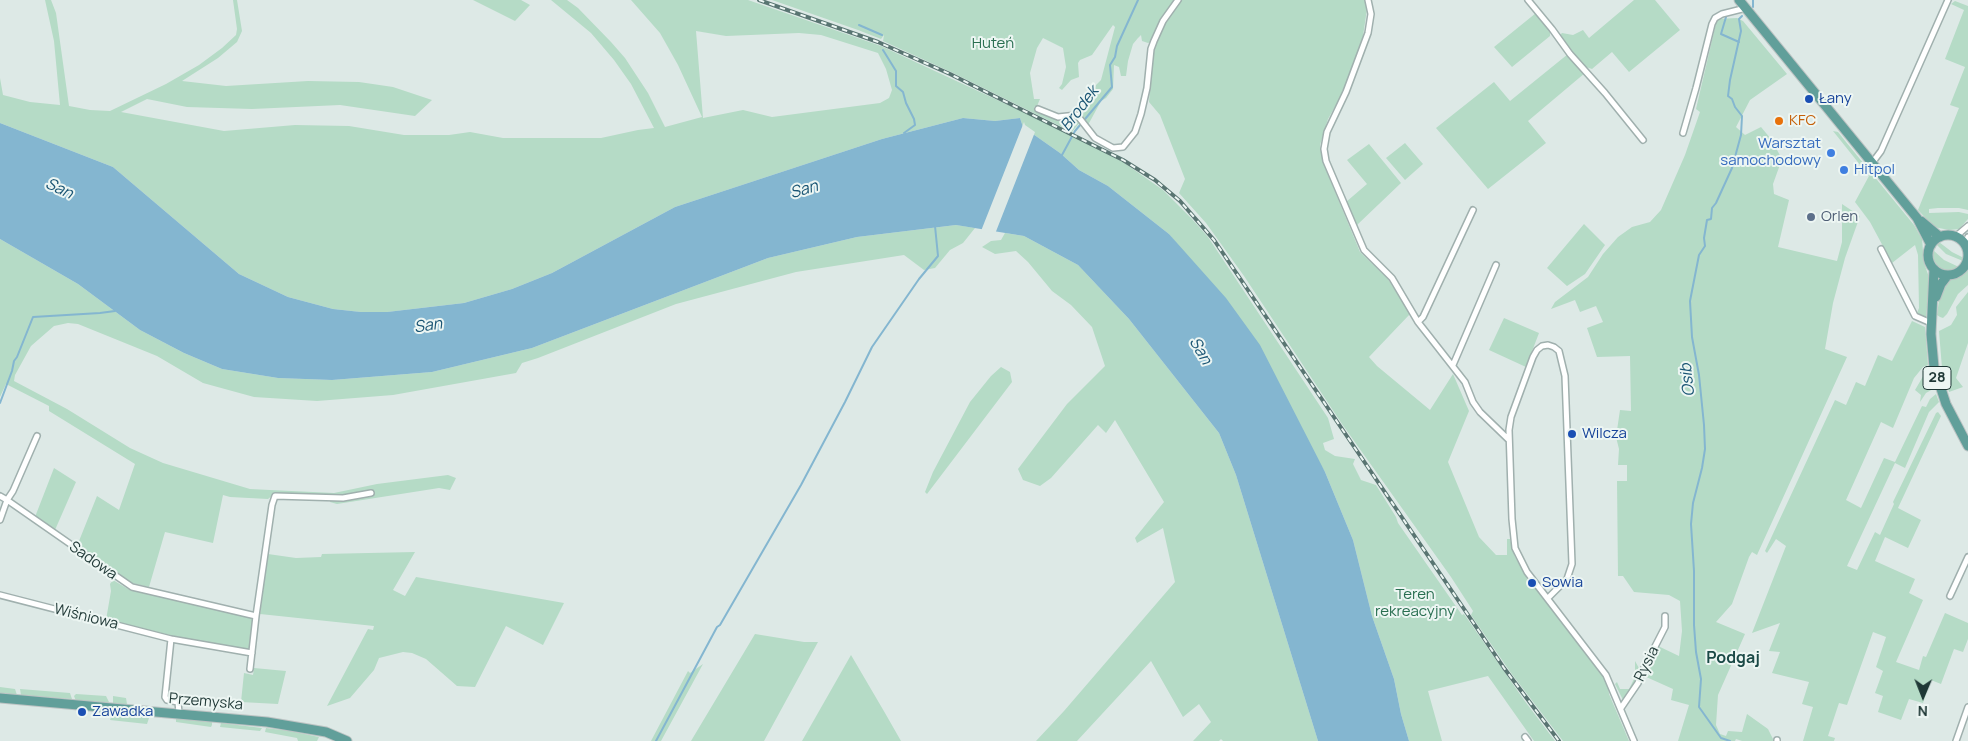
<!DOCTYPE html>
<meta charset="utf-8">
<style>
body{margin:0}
#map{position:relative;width:1968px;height:741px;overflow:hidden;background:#dde9e6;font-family:Manrope,sans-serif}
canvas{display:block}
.north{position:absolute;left:1898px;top:671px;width:50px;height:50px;-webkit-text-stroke:4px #edf6f3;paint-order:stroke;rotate:181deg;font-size:14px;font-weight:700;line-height:20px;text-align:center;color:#1f3836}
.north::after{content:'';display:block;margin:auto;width:18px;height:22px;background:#1f3836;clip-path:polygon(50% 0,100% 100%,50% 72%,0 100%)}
</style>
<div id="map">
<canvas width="1968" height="741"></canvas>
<div class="north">N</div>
</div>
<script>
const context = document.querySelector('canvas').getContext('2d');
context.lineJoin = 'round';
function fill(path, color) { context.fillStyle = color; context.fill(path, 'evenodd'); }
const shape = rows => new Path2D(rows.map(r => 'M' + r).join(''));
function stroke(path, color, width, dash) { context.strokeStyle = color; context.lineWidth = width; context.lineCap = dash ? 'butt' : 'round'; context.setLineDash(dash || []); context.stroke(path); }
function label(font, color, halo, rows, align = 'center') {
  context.font = font + ' Manrope,sans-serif'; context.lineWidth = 4; context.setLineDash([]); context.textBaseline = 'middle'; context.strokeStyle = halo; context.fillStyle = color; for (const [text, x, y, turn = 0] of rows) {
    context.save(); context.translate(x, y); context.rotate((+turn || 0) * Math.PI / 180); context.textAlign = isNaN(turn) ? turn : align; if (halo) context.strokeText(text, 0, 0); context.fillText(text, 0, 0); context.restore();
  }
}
fill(shape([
 [45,0,51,0,56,13,69,106,90,110,110,111,166,84,199,65,222,48,236,35,237,29,233,0,237,0,242,31,237,42,218,58,182,81,226,86,308,81,359,82,393,87,432,100,415,116,340,105,252,109,187,107,147,99,121,112,224,131,295,125,349,126,404,135,449,135,470,132,503,138,601,138,638,130,654,128,631,84,614,60,591,33,551,0,567,0,578,8,611,42,625,58,648,93,665,127,702,117,678,65,660,33,631,0,748,0,881,46,1049,124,1123,162,1163,190,1192,219,1208,237,1328,418,1334,439,1323,443,1325,450,1335,456,1355,459,1353,464,1361,480,1376,485,1396,517,1398,523,1462,615,1464,614,1524,700,1555,741,1534,741,1488,676,1428,691,1442,741,1409,741,1401,714,1394,679,1372,616,1353,540,1325,472,1186,256,1169,234,1108,186,1079,170,1060,153,1023,127,1020,118,995,121,963,118,882,139,675,207,552,273,512,289,464,303,387,312,361,312,333,309,288,297,239,274,113,167,0,123,0,78,3,95,30,102,60,105,54,41],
 [696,31,726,36,799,33,821,35,878,53,886,69,892,90,889,98,880,103,772,117,743,110,703,118],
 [473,0,521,0,530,5,515,21],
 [772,0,1365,0,1367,9,1363,36,1344,90,1328,119,1320,145,1324,165,1360,252,1388,279,1410,314,1369,357,1377,366,1430,410,1453,374,1469,411,1448,462,1479,537,1496,555,1507,555,1507,539,1510,539,1515,557,1527,576,1526,577,1533,586,1535,586,1598,667,1608,683,1609,694,1629,741,1563,741,1511,673,1471,615,1473,611,1451,577,1342,424,1244,276,1206,223,1179,193,1185,179,1160,115,1149,102,1153,51,1162,24,1152,42,1148,43,1142,41,1141,35,1138,38,1133,44,1128,61,1126,76,1121,76,1119,67,1114,65,1113,89,1106,98,1101,101,1088,125,1082,115,1090,102,1096,85,1101,80,1115,27,1113,25,1092,55,1080,60,1078,63,1079,77,1071,80,1062,90,1059,88,1062,84,1066,67,1063,48,1043,38,1037,48,1030,73,1034,99,1040,99,1037,106,1034,107,1035,111,1055,119,1077,117,1080,122,1072,132,953,73,883,41,884,35,881,39,858,30],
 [1634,0,1655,0,1680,30,1629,72,1612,52,1592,69,1586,67,1572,54,1560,35,1562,33,1573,35,1583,30,1589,38],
 [1955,1,1968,6,1968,210,1959,208,1938,208,1929,209,1929,213,1959,212,1968,214,1968,219,1959,229,1949,230,1934,227,1918,210,1959,108,1950,105,1965,67,1945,59,1964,10,1951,4],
 [1536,13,1550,29,1550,36,1512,67,1494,47],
 [1737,18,1743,21,1787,74,1750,100,1736,127,1745,135,1761,127,1771,139,1782,159,1773,184,1774,194,1789,200,1778,247,1837,261,1842,242,1842,204,1860,216,1845,258,1833,303,1825,349,1847,357,1757,555,1752,552,1749,557,1732,604,1716,622,1745,634,1718,695,1716,725,1720,734,1726,736,1728,731,1742,732,1747,714,1768,729,1774,741,1742,741,1736,739,1735,741,1678,741,1689,705,1671,700,1673,689,1644,676,1644,672,1658,646,1679,656,1682,631,1680,601,1669,595,1634,592,1623,576,1618,576,1617,481,1627,481,1627,465,1618,465,1619,449,1616,437,1620,410,1631,411,1630,356,1597,357,1587,328,1603,322,1596,306,1580,312,1575,300,1551,309,1555,302,1588,277,1603,254,1618,237,1632,227,1650,222,1661,210,1685,155,1700,112,1696,109,1717,19],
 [1568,54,1585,73,1528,121,1546,143,1488,189,1436,128,1494,82,1510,101],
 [1833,131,1838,132,1846,142,1914,225,1922,239,1924,263,1930,280,1926,317,1917,313,1919,308,1918,255,1915,245,1892,263,1870,222,1855,202,1869,176],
 [1405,143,1423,164,1405,180,1386,158],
 [1369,144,1401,183,1357,225,1346,202,1367,184,1347,160],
 [1584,224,1605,245,1585,274,1567,286,1547,268],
 [956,225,975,228,963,243,950,250,935,268,924,270,904,255,796,272,676,304,538,358,522,363,516,373,393,395,317,401,254,397,203,383,157,356,78,324,68,323,54,326,31,346,15,375,14,381,67,409,130,448,163,463,250,489,270,490,334,493,377,484,448,475,456,478,450,490,439,488,337,504,330,502,331,496,279,493,274,494,268,499,230,497,223,495,213,543,165,532,149,587,124,581,77,546,97,496,119,510,135,464,49,411,49,406,6,384,0,397,0,239,78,284,140,330,184,353,222,369,278,378,332,380,432,372,532,348,768,258,857,237],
 [1005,233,1024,236,1078,265,1129,319,1219,433,1236,475,1318,741,1223,741,1221,739,1219,741,1193,741,1211,722,1199,704,1183,717,1151,661,1077,741,1036,741,1064,711,1175,582,1163,528,1137,543,1135,538,1164,502,1115,420,1106,433,1098,425,1051,478,1040,486,1023,480,1018,469,1067,404,1105,366,1092,327,1071,305,1052,291,1028,262,1016,251,995,254,982,247,991,241,1001,240],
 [1939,242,1952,252,1964,258,1963,261,1946,254,1936,244],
 [1933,250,1944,260,1959,267,1953,271,1940,269,1932,258],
 [1968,269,1968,285,1958,294,1947,314,1943,318,1940,317,1937,315,1940,293,1949,279],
 [1968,292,1968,343,1956,378,1963,387,1949,392,1942,368,1939,331,1951,325,1957,315,1956,307],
 [1504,318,1539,333,1526,367,1489,350],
 [1912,321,1925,327,1928,365,1923,367,1914,378,1893,428,1881,422,1846,500,1861,508,1884,458,1895,462,1922,406,1926,407,1930,399,1936,394,1939,402,1929,412,1905,468,1895,463,1847,566,1857,570,1875,532,1880,535,1894,504,1893,502,1936,413,1938,412,1941,416,1898,508,1921,520,1908,548,1885,537,1875,561,1915,579,1909,593,1923,600,1896,662,1919,670,1923,656,1926,657,1945,613,1968,623,1968,639,1963,652,1954,649,1941,684,1931,680,1923,703,1909,699,1901,720,1878,712,1883,696,1875,693,1883,671,1876,667,1886,637,1873,632,1847,705,1839,703,1828,736,1835,738,1834,741,1803,741,1813,707,1802,704,1809,682,1772,673,1780,652,1769,651,1780,623,1752,633,1786,546,1776,539,1767,553,1765,551,1835,400,1846,405,1856,382,1865,386,1878,355,1892,361],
 [1001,367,1010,372,1012,382,927,494,925,492,933,472,970,402,991,376],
 [1930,371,1933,389,1926,393,1920,402,1921,395,1915,390,1925,373],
 [54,468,76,482,55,530,35,517],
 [415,552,393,590,405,596,416,577,564,603,543,645,506,626,475,687,457,686,426,659,412,653,403,652,379,658,374,670,350,698,327,706,368,629,373,630,374,626,260,614,268,554,296,558,321,557,322,554],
 [113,580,128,589,251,618,254,621,249,651,213,645,106,620,111,591,110,584],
 [755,634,804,642,818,642,764,741,691,741],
 [851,655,885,713,901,741,802,741],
 [1635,661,1640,670,1633,689,1628,698,1623,700,1615,684,1617,682,1620,689,1629,689,1635,677],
 [703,664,661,741,651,741,688,671,690,673],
 [254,668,286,671,278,704,241,702,244,673,253,675],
 [0,687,15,689,17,695,0,694],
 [20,689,70,693,72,699,21,695],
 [76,694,106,696,109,702,107,703,76,701,74,696],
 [113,696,126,698,127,704,113,704],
 [113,711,148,715,149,718,147,724,110,720],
 [176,717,204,720,212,722,212,725,211,727,176,722],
 [221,723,262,728,260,731,220,727],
 [266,728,290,731,319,737,317,741,298,741,297,738,265,732]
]), '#b5dbc6');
fill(shape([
 [963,118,995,121,1020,118,1023,127,1060,153,1079,170,1108,186,1169,234,1226,298,1260,345,1325,472,1353,540,1372,616,1394,679,1401,714,1409,741,1318,741,1236,475,1219,433,1129,319,1078,265,1024,236,956,225,857,237,768,258,532,348,432,372,332,380,278,378,222,369,184,353,140,330,78,284,0,239,0,123,113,167,239,274,288,297,333,309,361,312,387,312,464,303,512,289,552,273,675,207,882,139]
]), '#84b6d0');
fill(shape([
 [1024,122,1025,125,1035,132,995,234,981,231]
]), '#dde9e6');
stroke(shape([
 [1753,7,1753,0],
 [1726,17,1721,34,1739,42],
 [859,25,882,35],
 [883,50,896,71,896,86,903,92,906,103,914,119,915,125,904,133],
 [1062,155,1075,131,1112,87,1110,65,1115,57,1117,46,1138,0],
 [0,403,12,371,14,361,17,357,33,317,100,313,115,311],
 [656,741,717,627,720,625,801,485,845,402,872,347,919,279,938,256,935,226],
 [1730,741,1721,738,1699,707,1701,679,1696,652,1694,625,1694,571,1691,524,1693,503,1702,468,1705,449,1704,425,1699,375,1692,337,1690,301,1699,255,1705,246,1704,238,1707,220,1711,219,1712,208,1716,203,1732,168,1741,135,1742,116,1735,107,1732,99,1728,96,1730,80,1741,31,1739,19,1742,16]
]), '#84b6d0', 2);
const minor = shape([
 [1368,0,1371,14,1368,33,1346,92,1327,132,1324,149,1326,161,1364,250,1392,278,1418,322,1465,382,1473,402,1480,412,1509,440],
 [1528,0,1552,29,1570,54,1605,93,1643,140],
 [1038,109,1058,117,1077,115,1095,138,1113,148,1123,147,1135,132,1141,114,1147,88,1151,49,1154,41,1163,21,1178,0],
 [1683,133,1696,88,1712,24,1715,18,1722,14,1746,8],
 [1872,163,1881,151,1948,0],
 [1955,237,1968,226],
 [1965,245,1968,237],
 [1881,249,1915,316,1931,323],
 [1418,322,1423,317,1473,210],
 [1453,365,1496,265],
 [37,436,13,491,7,500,132,587,256,616,250,669],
 [0,496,7,500,0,520],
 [0,595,171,639,165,697,167,700,178,702,179,713],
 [1950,596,1968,557],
 [1548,598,1567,579,1572,564,1565,376,1559,351,1554,347,1548,345,1542,346,1537,350,1533,357,1511,417,1509,430,1512,519,1515,548,1527,572,1606,675,1634,741],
 [256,616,272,505,275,496,343,498,371,493],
 [171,639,252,653],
 [1621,708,1638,683,1643,670,1665,627,1665,616],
 [1525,737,1528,741],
 [1777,740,1777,741],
 [1956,741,1968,707]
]);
const primary = shape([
 [1739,0,1917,218,1931,245],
 [1921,221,1940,237],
 '1928 255a20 20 0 1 1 40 0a20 20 0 1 1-40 0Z',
 [1934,269,1931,334,1934,367,1946,404,1968,446],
 [1936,297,1941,284,1948,275],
 [0,698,267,722,326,732,347,741]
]);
stroke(minor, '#a0b0ae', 8);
stroke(primary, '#bcc3c3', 11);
stroke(minor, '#fff', 5);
stroke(primary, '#619f9a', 9);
const rail = shape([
 [759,0,878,42,950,74,1123,160,1155,180,1180,201,1214,240,1504,668,1559,741]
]);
stroke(rail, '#597572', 4);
stroke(rail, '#edf6f3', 2, [5.5]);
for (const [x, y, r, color] of [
 [1809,99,5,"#1a4fb4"],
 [1779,121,5,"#e8710a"],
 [1831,153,5,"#3f7fe0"],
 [1844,170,5,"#3f7fe0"],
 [1811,217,5,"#5c6f8a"],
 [1572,434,5,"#1a4fb4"],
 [1532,583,5,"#1a4fb4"],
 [82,712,5,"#1a4fb4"]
]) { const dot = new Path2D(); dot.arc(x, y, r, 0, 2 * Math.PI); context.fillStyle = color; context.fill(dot); stroke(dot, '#edf6f3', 2); }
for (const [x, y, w] of [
 [1937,378,28]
]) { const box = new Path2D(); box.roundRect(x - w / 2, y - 11.5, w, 23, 4); context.fillStyle = '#edf6f3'; context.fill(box); stroke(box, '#1f3836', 1); }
label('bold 14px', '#1f3836', null, [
 ["28",1937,378]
]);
label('15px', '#296f51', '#edf6f3', [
 ["Huteń",993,44],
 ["Teren",1415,595],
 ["rekreacyjny",1415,612]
]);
label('15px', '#164399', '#edf6f3', [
 ["Łany",1819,99],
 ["Wilcza",1582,434],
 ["Sowia",1542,583],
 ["Zawadka",92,712]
], 'left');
label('15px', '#c56008', '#edf6f3', [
 ["KFC",1789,121]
], 'left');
label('15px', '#366cbe', '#edf6f3', [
 ["Warsztat",1821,144],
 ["samochodowy",1821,161],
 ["Hitpol",1854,170,"left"]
], 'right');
label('15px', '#4e5e75', '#edf6f3', [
 ["Orlen",1821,217]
], 'left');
label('15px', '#1f3836', '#edf6f3', [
 ["Sadowa",93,561,35],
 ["Wiśniowa",86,617,14],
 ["Rysia",1647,664,-64],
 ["Przemyska",206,702,5]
]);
label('italic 16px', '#1a5574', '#edf6f3', [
 ["Brodek",1080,109,-53],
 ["San",59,189,25],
 ["San",804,190,-16],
 ["San",428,326,-8],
 ["San",1200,351,60],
 ["Osib",1688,380,-96]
]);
label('bold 16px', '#1b4a47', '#edf6f3', [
 ["Podgaj",1733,659]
]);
</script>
